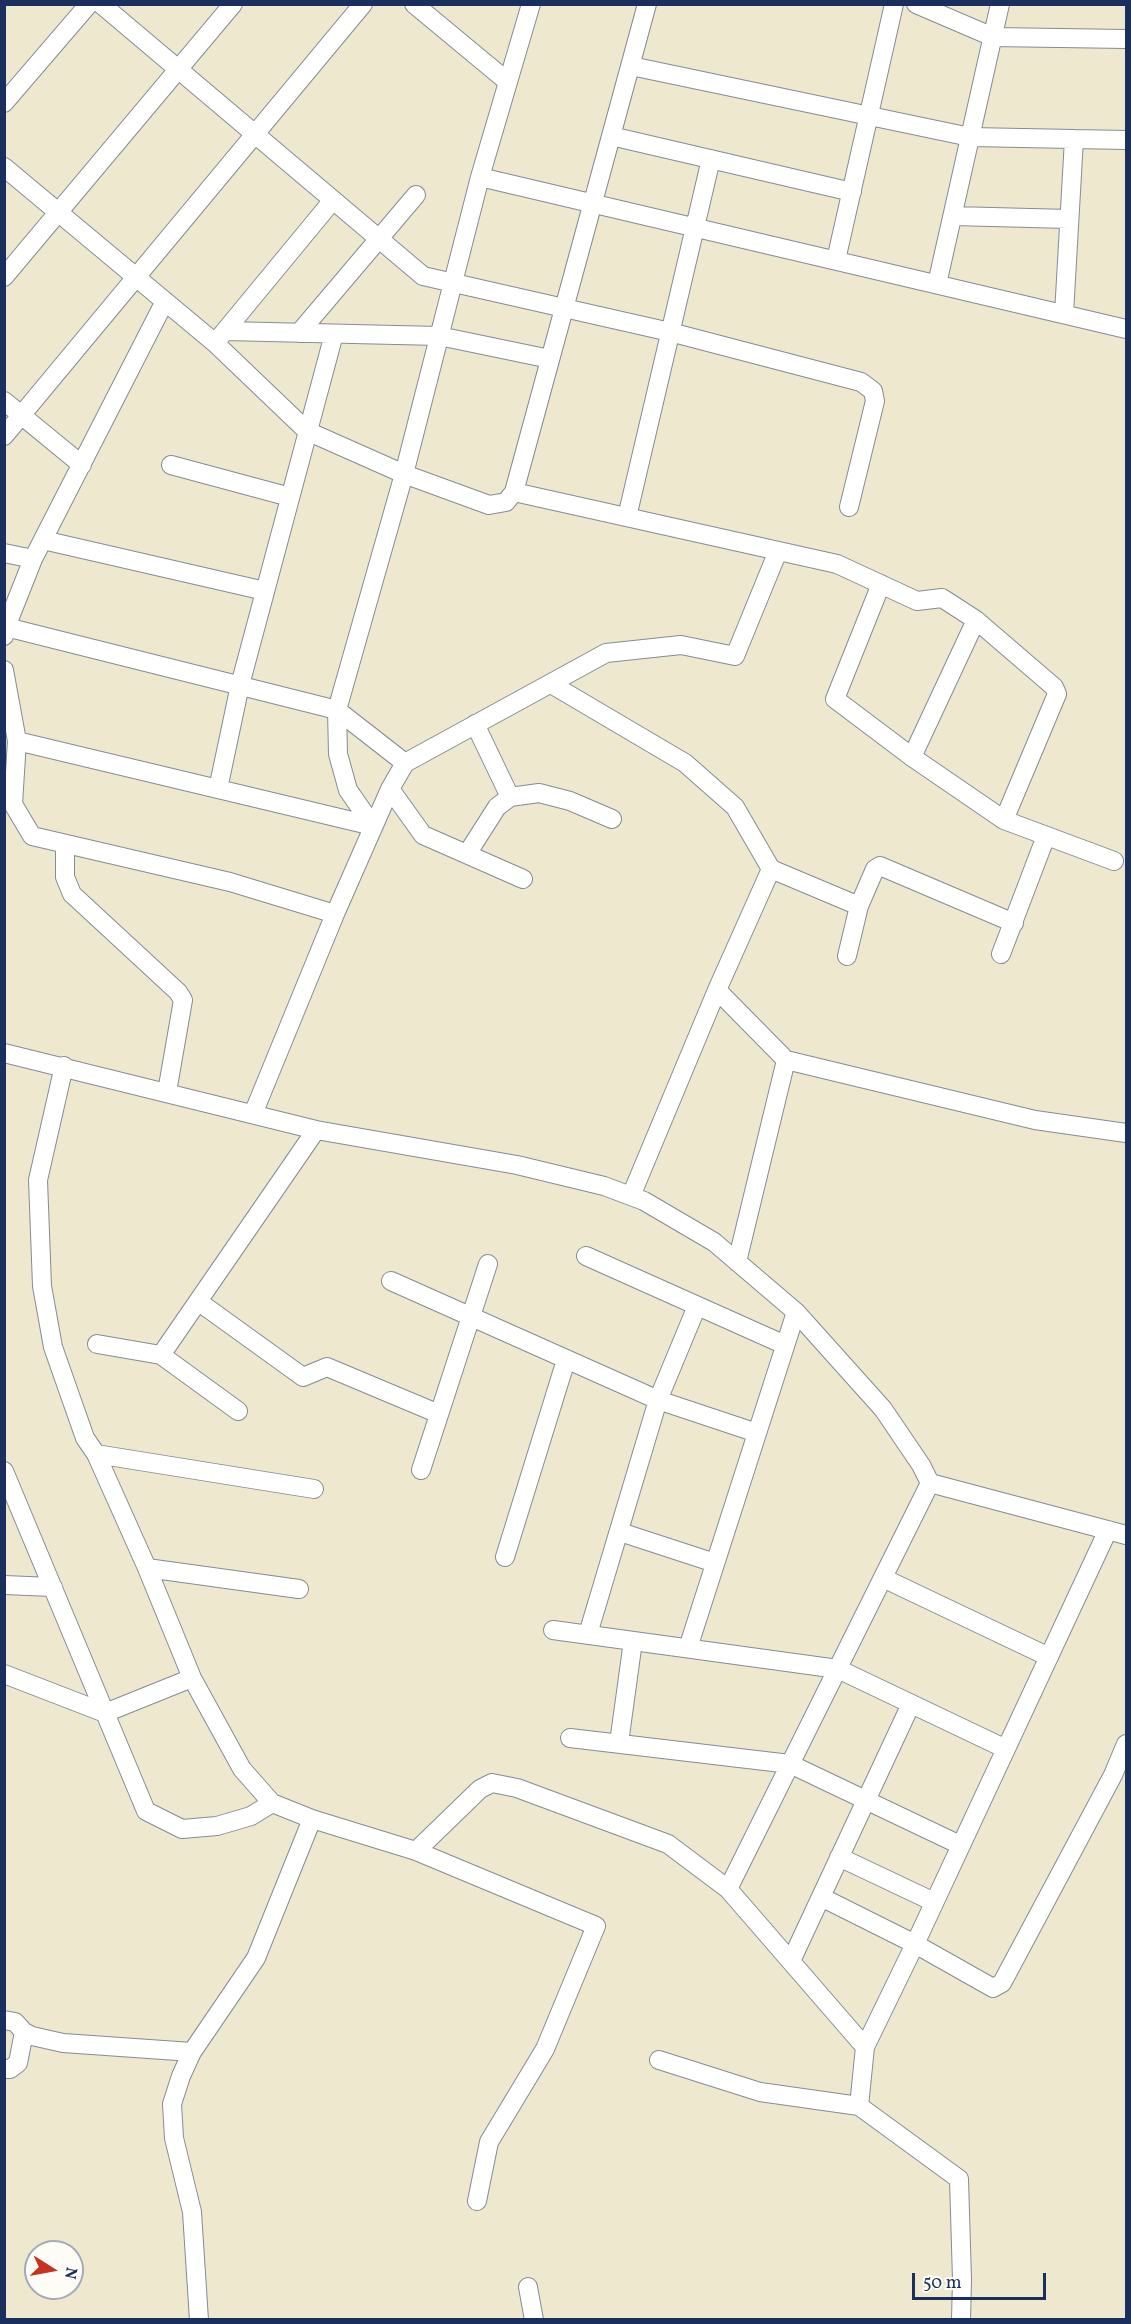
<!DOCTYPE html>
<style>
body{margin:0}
#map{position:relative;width:1131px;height:2324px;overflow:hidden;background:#ede8ce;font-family:Vollkorn,serif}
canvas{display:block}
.frame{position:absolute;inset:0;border:6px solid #1b2f5e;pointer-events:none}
.north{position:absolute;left:24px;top:2240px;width:60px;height:60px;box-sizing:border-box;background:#fdfcf7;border:2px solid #a3aaba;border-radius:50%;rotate:101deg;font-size:16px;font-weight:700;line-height:24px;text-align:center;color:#1b2f5e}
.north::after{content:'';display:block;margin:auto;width:21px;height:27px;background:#c8321e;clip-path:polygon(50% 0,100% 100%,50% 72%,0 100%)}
.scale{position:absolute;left:912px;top:2273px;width:134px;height:27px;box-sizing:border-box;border:3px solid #1b2f5e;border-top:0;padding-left:8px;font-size:18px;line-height:21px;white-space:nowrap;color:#1b2f5e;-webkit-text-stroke:4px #fdfcf7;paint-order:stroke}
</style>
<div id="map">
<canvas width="1131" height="2324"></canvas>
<div class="frame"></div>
<div class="north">N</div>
<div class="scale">50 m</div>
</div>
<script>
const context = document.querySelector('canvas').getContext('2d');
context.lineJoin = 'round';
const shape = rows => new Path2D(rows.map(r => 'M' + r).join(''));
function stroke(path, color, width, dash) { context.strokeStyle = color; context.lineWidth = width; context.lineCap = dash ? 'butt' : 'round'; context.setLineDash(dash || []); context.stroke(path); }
const street = shape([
 [101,4,423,276,670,332,861,382,873,391,875,401,849,507],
 [414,4,508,82],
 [916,4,993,37,1126,39],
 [631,66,970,137,1126,140],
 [4,103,89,4],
 [611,136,852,192],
 [4,167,215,343,307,431,404,474,489,505,506,502,514,492,647,4],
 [480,177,1126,329],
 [953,216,1069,219],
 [836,260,894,4],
 [4,277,233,4],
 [937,284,1000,4],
 [1064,314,1074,139],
 [225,331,439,336,550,359],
 [299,333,416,195],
 [220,337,333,200],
 [4,401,82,465],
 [4,436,363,4],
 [171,465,290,497],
 [514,492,837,564,917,601,942,598,976,620,1054,687,1057,694,1004,820],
 [627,517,711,159],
 [43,540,265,591],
 [4,553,33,559],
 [881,584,835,699,912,757,1004,820,1114,861],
 [6,627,337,710,405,763],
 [4,636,6,627,33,559,165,301],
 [4,670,17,741,13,804,32,836,230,882,335,914],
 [551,684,685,763,735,807,771,869,859,906],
 [475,724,510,797],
 [17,741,373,826,348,790,338,754,337,710,404,474,480,177,531,4],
 [912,757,976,620],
 [218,789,240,685,334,334],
 [390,789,423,835,523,879],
 [65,844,65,877,72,894,178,992,183,1000,167,1092],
 [467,854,497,807,510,797,539,793,570,801,612,819],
 [1001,954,1046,836],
 [847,956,859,906,875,869,880,866,1014,923],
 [717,990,786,1060,1035,1120,1126,1133],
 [4,1053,316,1130,517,1165,604,1186,644,1201,714,1242,796,1312,883,1409,921,1465,930,1483,1126,1535],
 [64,1066,38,1180,42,1286,53,1347,85,1438,96,1454,147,1568,192,1678,242,1769,272,1803,312,1819,416,1851,596,1926,545,2049,489,2142,477,2201],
 [253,1114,335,914,390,789,405,763,606,653,681,645,735,656,778,551],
 [631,1196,717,990,771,869],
 [586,1256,785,1345],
 [737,1262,786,1060],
 [391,1281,658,1400,757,1433],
 [199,1302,303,1377,327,1367,439,1414],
 [97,1344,161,1355,238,1411],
 [161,1355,316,1130],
 [96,1454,314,1489],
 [421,1470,488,1264],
 [4,1471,146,1811,182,1829,217,1826,251,1816,272,1803],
 [620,1532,715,1563],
 [505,1557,566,1360],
 [147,1568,299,1589],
 [883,1578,1049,1657],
 [4,1585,53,1587],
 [553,1630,838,1669,1006,1749],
 [588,1634,658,1400,697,1306],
 [688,1648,796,1312],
 [4,1674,105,1713,192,1678],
 [570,1738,790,1764,960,1845],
 [619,1743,633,1641],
 [416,1851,480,1789,492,1783,517,1788,668,1844,728,1889,865,2047],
 [839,1857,934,1902],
 [728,1889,930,1483],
 [821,1897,915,1944,993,1988,1002,1983,1113,1775,1126,1744],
 [791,1961,911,1704],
 [4,2020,15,2022,24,2032,32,2036,63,2043,192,2052],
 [659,2060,760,2092,859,2106,959,2179,962,2280,961,2320],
 [4,2069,10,2069,18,2063,24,2032],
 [859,2106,865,2047,915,1944,1108,1530],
 [528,2287,534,2320],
 [199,2320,192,2212,174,2138,172,2104,181,2076,192,2052,256,1958,312,1819]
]);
stroke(street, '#848c96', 20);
stroke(street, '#fff', 18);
</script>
